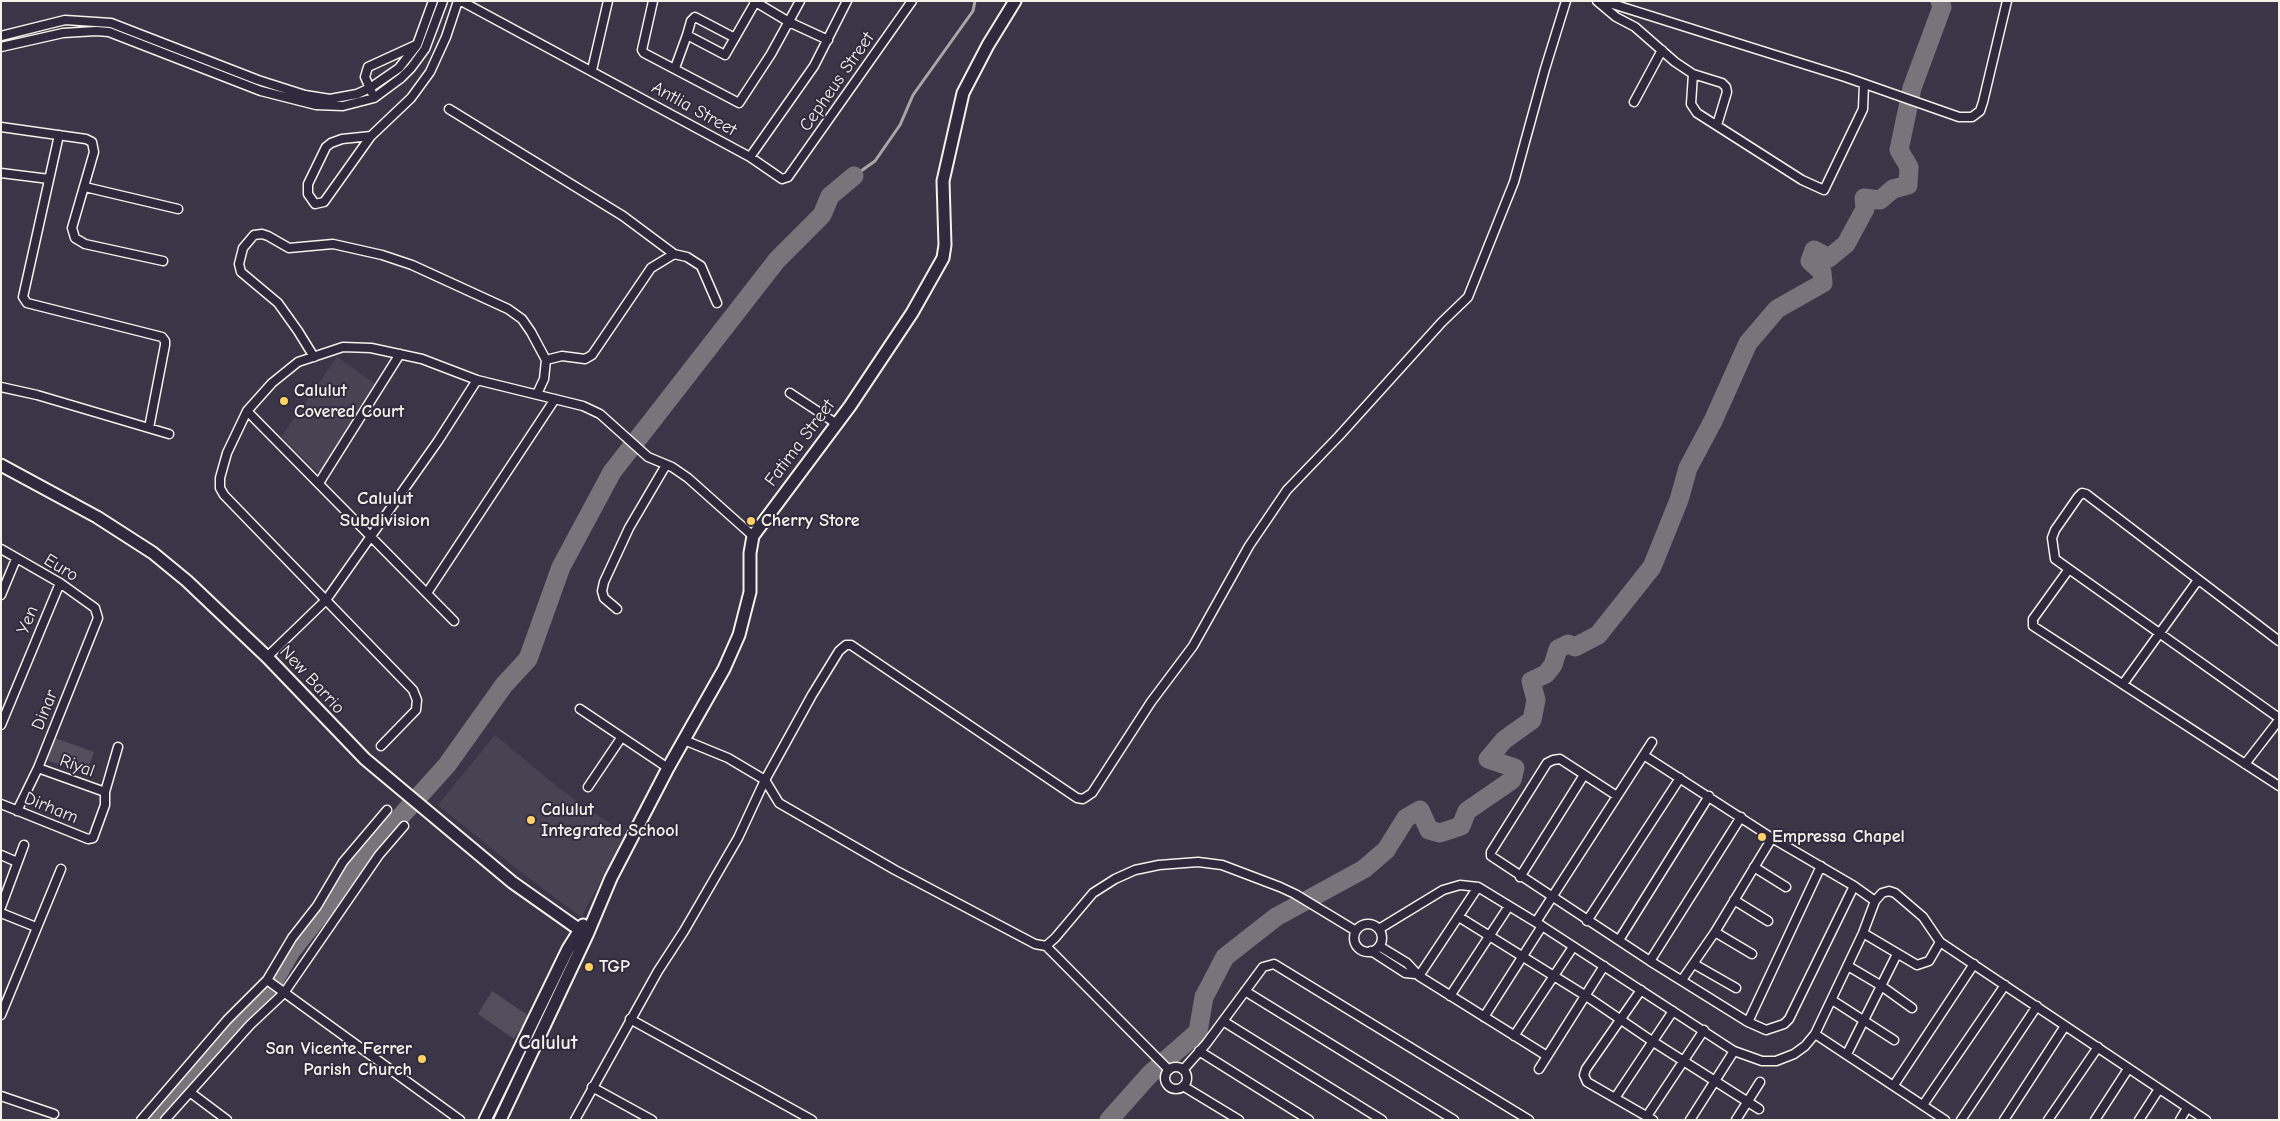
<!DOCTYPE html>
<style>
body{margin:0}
#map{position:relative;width:2280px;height:1121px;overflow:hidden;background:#3b3647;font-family:"Comic Neue",sans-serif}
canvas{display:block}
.frame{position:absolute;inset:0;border:2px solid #f4f1e8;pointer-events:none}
</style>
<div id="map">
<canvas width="2280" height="1121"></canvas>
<div class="frame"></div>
</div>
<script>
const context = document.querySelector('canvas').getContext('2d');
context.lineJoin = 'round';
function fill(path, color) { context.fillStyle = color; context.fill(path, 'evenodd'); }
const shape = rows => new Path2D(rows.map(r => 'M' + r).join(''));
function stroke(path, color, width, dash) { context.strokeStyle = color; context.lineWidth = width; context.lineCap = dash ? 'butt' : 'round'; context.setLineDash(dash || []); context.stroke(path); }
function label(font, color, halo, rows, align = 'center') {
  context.font = font + ' "Comic Neue",sans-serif'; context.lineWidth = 4; context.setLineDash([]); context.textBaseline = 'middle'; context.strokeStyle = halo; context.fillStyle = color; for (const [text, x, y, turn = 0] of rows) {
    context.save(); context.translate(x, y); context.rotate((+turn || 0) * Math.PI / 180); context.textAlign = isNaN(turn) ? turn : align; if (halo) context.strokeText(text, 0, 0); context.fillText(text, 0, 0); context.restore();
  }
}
fill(shape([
 [337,357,378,386,319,473,281,437],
 [495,735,560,789,626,835,581,917,521,872,438,805]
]), '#484352');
fill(shape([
 [55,738,94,752,86,774,47,760],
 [492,991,529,1016,514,1039,478,1014]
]), '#534e5c');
stroke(shape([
 [854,176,875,161,900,125,913,95,973,11,975,1]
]), '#aaa6a7', 3);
stroke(shape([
 [152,1120,264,998,291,951,373,847,447,765,504,685,528,659,561,567,612,472,777,260,822,215,830,196,854,176],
 [1109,1120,1150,1074,1198,1032,1204,997,1225,957,1276,917,1364,869,1386,850,1406,818,1420,810,1429,830,1440,833,1461,826,1467,811,1512,780,1515,768,1488,759,1504,740,1532,720,1536,700,1531,681,1546,674,1553,665,1558,649,1568,644,1575,647,1598,635,1652,567,1679,500,1688,468,1713,421,1748,343,1777,309,1823,283,1822,272,1810,261,1814,250,1829,258,1846,244,1865,209,1864,198,1880,200,1893,189,1908,185,1909,167,1899,150,1912,88,1942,7,1940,1]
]), '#78747b', 19);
const street = shape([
 [461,1,750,157,814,66,847,1],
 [653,1,642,50,644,53,739,103,771,54,800,1],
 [754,1,789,22,828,40],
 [1597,1,1616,17,1635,27,1675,62,1693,74,1691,104,1697,113,1802,180,1824,190,1863,109,1864,84],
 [1603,1,1845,77,1959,117,1972,117,1980,111,1983,102,2007,1],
 [687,35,691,21,695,17,735,38],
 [1,36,65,20,111,23,258,80,305,95,330,99,357,94,370,88,399,68,417,45,433,1],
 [1,47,63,33,96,31,109,32,261,91,316,105,343,106,374,98,401,78,411,68,425,49,443,1],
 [675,68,687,35,725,55,756,1],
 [592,70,608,1],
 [1693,74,1722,83,1726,87,1727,92,1717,125],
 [372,93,365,77,368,67,416,45],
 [1634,102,1662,50],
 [449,109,623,216,674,254,687,257,701,266,717,303],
 [1,127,86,139,92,142,94,152,72,228,75,238,85,244,163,261],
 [59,135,23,297,27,303,162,337,165,341,165,345,149,428],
 [371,136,342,139,331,143,326,147,308,184,308,194,315,204,324,202,371,136,411,98,430,72,446,37,458,1],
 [750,157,782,179,788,177,912,1],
 [1,173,49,179],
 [85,187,178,209],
 [314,357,298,331,278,303,241,272,239,264,243,248,254,235,262,234,268,236,289,248,333,244,382,255,412,265,508,309,522,319,531,332,546,360,544,379,537,394],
 [546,360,562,356,585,359,592,355,651,268,674,254],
 [1,387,37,395,169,434],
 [790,393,837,424],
 [247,411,454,621],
 [319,483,400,354],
 [1,549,60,583,95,608,98,618,38,768,17,811],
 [2069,569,2279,718],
 [427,593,555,399],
 [1,595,16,559],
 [617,609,604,598,602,591,604,582,629,528,666,465],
 [2279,641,2086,494,2082,493,2078,497,2055,530,2052,538,2055,559,2069,569,2033,619,2033,626,2279,786],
 [267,657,326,600,438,441,477,380],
 [2123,684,2198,580],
 [580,709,668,768],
 [1,725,60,583],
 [684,740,728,758,765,780,779,803,895,870,1035,944,1046,946,1055,938,1093,893,1115,879,1135,870,1159,865,1198,862,1222,865,1280,887,1295,894,1356,931],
 [381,746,416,710,417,700,413,690,224,495,220,488,220,478,227,453,247,411,272,383,298,362,343,347,371,348,422,359,477,380,583,406,600,414,648,457,672,467,688,478,753,536],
 [1645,756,1772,838,1854,886,1875,901],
 [2245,764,2279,720],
 [38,768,105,792],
 [588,787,621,738],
 [1617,796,1560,759,1553,760,1547,763,1491,852,1491,856,1650,961,1748,1022,1766,1030,1784,1024,1789,1019,1854,886],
 [1,804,88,839,93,838,105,805,105,792,118,747],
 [1,855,17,862],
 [1754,867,1786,887],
 [1520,877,1584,775],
 [1734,900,1768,921],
 [1,907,24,845],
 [1,913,36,927],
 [1459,917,1586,996,1652,1041,1759,1109],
 [1587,921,1680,778],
 [1536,922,1652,742],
 '1354 938a14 14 0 1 1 28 0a14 14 0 1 1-28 0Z',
 [1379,929,1443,890,1460,885,1478,887,1542,926,1734,1051,1762,1061,1776,1061,1794,1054,1805,1046,1815,1034,1863,933,1875,901,1882,893,1889,891,1895,893,1923,917,1940,942,2206,1120],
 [1715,932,1752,954],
 [1863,933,1917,965,1929,961,1940,942],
 [1619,940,1709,796],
 [1046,946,1169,1070],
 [1379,946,1407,963,1419,976,1547,1056],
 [1371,951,1405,973,1415,974],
 [1650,961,1741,817],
 [1694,964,1736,988],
 [1848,966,1880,985,1912,1008],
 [1419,976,1478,887],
 [267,980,460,1120],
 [1682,980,1715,932,1772,838],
 [1641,990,1586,1069,1584,1075,1587,1082,1653,1120],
 [1245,991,1454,1120],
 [1450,996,1509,906],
 [1832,1000,1894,1040],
 [1,1015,61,869],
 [1484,1017,1542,926],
 [630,1019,812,1120],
 [1223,1021,1382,1120],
 [1748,1022,1821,866],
 [1815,1034,1945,1120],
 [1514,1036,1573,947],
 [1199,1051,1309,1120],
 [1847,1054,1897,954],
 '1165 1078a11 11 0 1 1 22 0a11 11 0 1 1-22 0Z',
 [1539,1069,1604,966],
 [1183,1070,1206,1044,1263,967,1274,964,1529,1120],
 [1894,1085,1974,964],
 [1183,1086,1239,1120],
 [592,1087,652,1120],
 [191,1093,227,1120],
 [1,1096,54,1114],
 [1615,1098,1673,1011],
 [1923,1105,2005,985],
 [1647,1116,1704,1030],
 [141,1120,227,1020,267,980,292,938,317,906,343,862,387,810],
 [165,1120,250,1025,284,993,379,855,404,826],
 [575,1120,658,971,684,931,738,838,765,780,812,695,839,651,846,645,851,645,1077,798,1083,799,1092,793,1151,702,1193,646,1249,546,1287,490,1339,436,1442,322,1468,297,1514,182,1545,69,1566,1],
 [1690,1120,1734,1051],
 [1736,1120,1760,1082],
 [1961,1120,2037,1006],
 [2004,1120,2065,1026],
 [2048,1120,2098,1047],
 [2095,1120,2128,1069],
 [2139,1120,2159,1089],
 [2180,1120,2187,1108]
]);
const secondary = shape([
 [1,465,97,517,153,553,187,581,267,657,365,759,512,882,587,935],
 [485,1120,568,949,583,925],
 [500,1120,587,935,611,878,668,768,724,669,739,635,750,592,750,553,753,536,850,406,912,313,943,258,945,245,943,181,963,93,988,45,1015,1]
]);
stroke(street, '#f4f1e8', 11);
stroke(secondary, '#f4f1e8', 15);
stroke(street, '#2f2a3d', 8);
stroke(secondary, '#2f2a3d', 11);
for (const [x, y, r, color] of [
 [284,401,5,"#ffd166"],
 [751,521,5,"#ffd166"],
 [531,820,5,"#ffd166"],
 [1762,837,5,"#ffd166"],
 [589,967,5,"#ffd166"],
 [422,1059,5,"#ffd166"]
]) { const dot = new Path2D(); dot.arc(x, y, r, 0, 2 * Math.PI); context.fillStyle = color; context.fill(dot); stroke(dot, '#2f2a3d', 2); }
label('18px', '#f4f1e8', '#2f2a3d', [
 ["Cepheus Street",837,82,-55],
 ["Antlia Street",694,109,29],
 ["Fatima Street",800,443,-53],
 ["Euro",61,568,31],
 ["Yen",28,620,-68],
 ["New Barrio",312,680,47],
 ["Dinar",45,710,-68],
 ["Riyal",77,766,20],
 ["Dirham",51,808,22]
]);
label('bold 18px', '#f4f1e8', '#2f2a3d', [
 ["Calulut",294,391],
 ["Covered Court",294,412],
 ["Cherry Store",761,521],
 ["Calulut",541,810],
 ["Integrated School",541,831],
 ["Empressa Chapel",1772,837],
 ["TGP",599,967],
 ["San Vicente Ferrer",412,1049,"right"],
 ["Parish Church",412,1070,"right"]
], 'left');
label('bold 19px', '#f4f1e8', '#2f2a3d', [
 ["Calulut",385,499],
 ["Subdivision",385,521]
]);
label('bold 20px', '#f4f1e8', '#2f2a3d', [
 ["Calulut",548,1043]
]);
</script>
